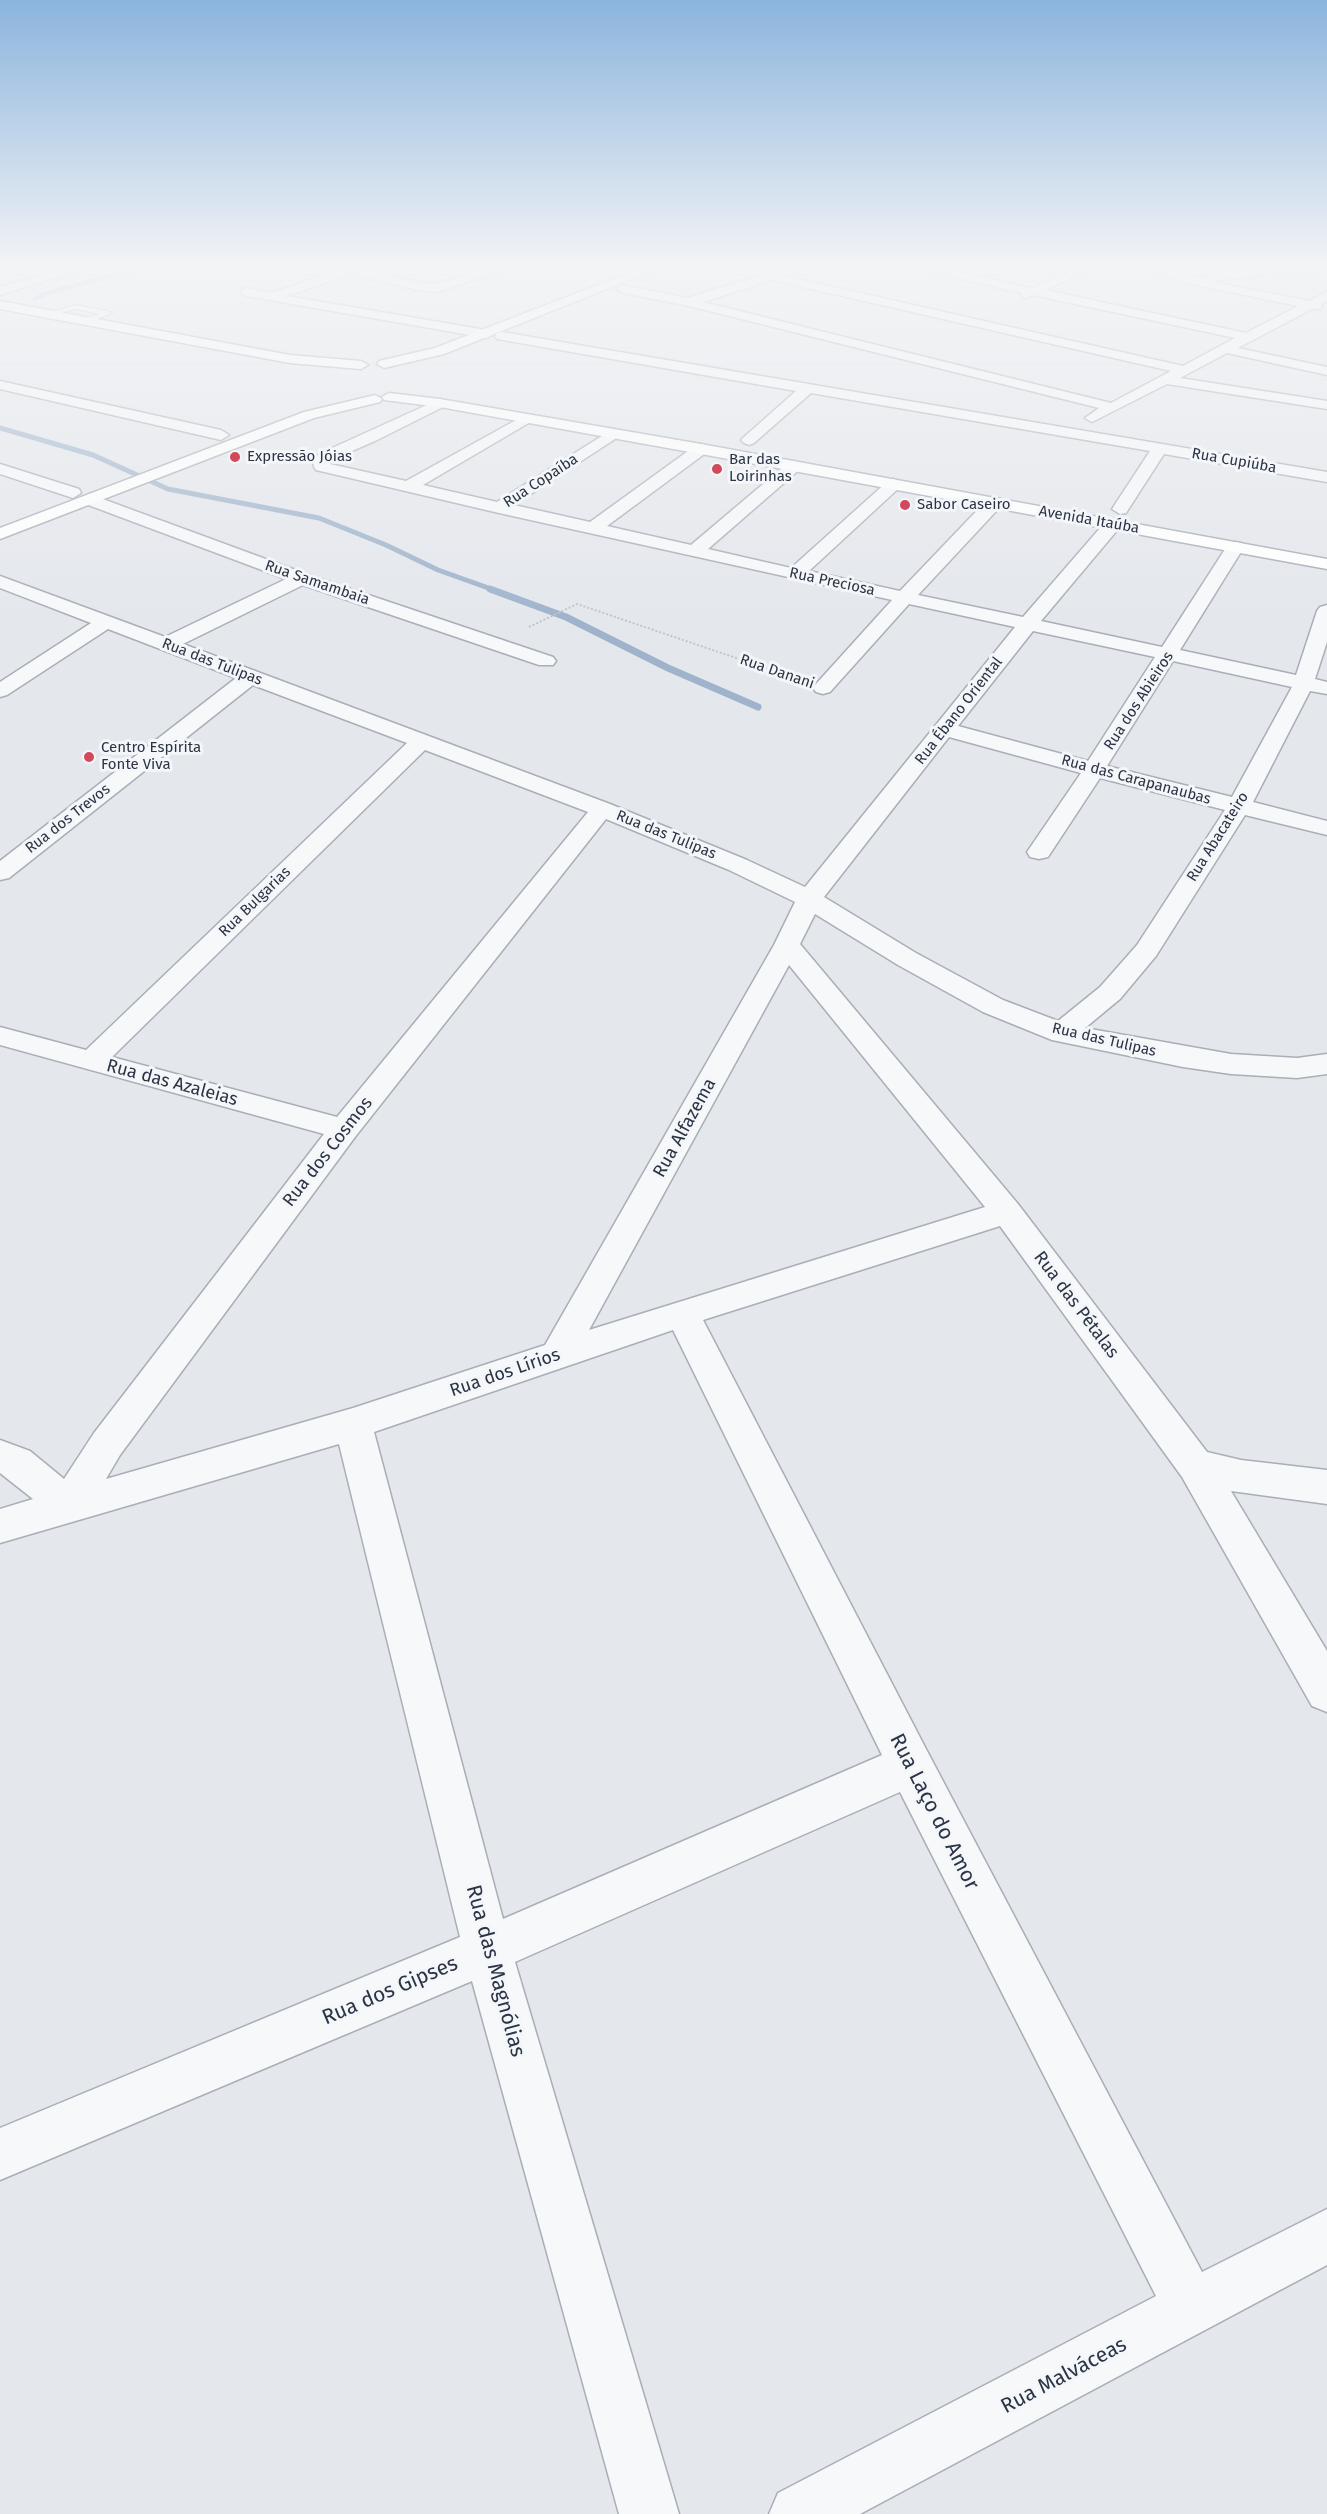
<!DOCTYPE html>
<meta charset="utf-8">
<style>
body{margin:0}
canvas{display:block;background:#e4e7ec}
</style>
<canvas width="1327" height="2514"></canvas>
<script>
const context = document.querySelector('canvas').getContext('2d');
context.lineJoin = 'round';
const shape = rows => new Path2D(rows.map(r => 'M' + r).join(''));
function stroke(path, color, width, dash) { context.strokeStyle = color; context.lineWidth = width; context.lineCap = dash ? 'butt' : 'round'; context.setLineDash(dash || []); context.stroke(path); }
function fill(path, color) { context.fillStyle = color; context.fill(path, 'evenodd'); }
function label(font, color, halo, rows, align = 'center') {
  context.font = font + ' "Fira Sans",sans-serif'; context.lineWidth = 6; context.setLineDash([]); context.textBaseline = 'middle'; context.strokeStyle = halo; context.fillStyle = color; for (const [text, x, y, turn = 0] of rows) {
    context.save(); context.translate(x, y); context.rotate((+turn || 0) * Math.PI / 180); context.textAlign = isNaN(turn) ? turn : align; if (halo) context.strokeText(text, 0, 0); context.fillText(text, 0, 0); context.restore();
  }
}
stroke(shape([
 [35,299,44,294,147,266]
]), '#9fb4cc', 4.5);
stroke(shape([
 [0,428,93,455,168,489,319,518,386,545,438,570,494,590]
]), '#9fb4cc', 5);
stroke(shape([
 [490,589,566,617,668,668,758,707]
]), '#9fb4cc', 7);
const lane = shape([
 [0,266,7,266,0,270,0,266],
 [76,305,108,311,112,313,87,323,84,323,84,319,99,314,76,309,48,316,44,314,76,305]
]);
const street = shape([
 [72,266,91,266,0,295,0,287,72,266],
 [368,266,364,270,417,282,436,284,495,266,514,266,437,292,417,290,352,274,287,296,492,331,494,334,487,338,246,296,240,292,246,288,272,293,350,266,368,266],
 [790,266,796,270,785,276,1183,366,1235,338,1033,295,1026,298,1022,297,1021,293,907,266,931,266,1031,288,1080,266,1096,266,1045,290,1246,333,1298,306,1186,283,1145,266,1163,266,1223,284,1309,301,1327,292,1327,301,1322,304,1321,309,1312,309,1238,348,1327,367,1327,375,1227,353,1180,378,1327,401,1327,409,1167,384,1092,422,1085,418,1099,408,689,306,623,293,617,289,623,285,688,298,790,266],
 [772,280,1171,371,1111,403,703,302,772,280],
 [1275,266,1327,268,1327,276,1297,271,1212,281,1206,277,1212,273,1275,266],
 [502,332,1327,472,1327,482,1164,454,1126,513,1120,514,1112,509,1150,451,811,393,754,443,749,445,744,443,741,440,744,437,796,391,497,339,495,336,497,333,502,332],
 [0,381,221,430,229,435,221,440,0,389,0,381],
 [440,399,447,403,445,406,375,441,331,460,330,464,406,481,527,414,534,418,532,421,423,485,497,502,613,429,621,434,618,437,514,505,590,522,695,446,701,444,707,446,709,449,707,452,607,526,691,545,788,463,794,461,802,466,800,469,708,549,791,568,888,481,894,479,902,484,900,487,809,571,900,591,988,499,994,498,1000,499,1002,503,1000,507,918,595,1023,617,1107,520,1113,519,1119,520,1122,524,1119,528,1041,621,1162,647,1229,543,1235,542,1241,543,1244,547,1180,650,1296,675,1317,611,1320,607,1327,605,1327,642,1315,679,1327,682,1327,694,1310,691,1253,802,1327,821,1327,835,1245,815,1156,956,1120,999,1085,1028,1231,1054,1297,1058,1327,1054,1327,1074,1297,1078,1231,1074,1183,1067,1052,1040,983,1012,898,965,815,914,800,944,1018,1204,1207,1452,1241,1460,1327,1470,1327,1504,1231,1491,1327,1651,1327,1712,1312,1706,1182,1477,1000,1226,703,1320,926,1749,1202,2272,1327,2209,1327,2265,860,2514,769,2514,778,2493,1156,2296,900,1792,515,1962,679,2514,619,2514,472,1981,0,2180,0,2128,460,1937,339,1444,0,1543,0,1509,33,1499,0,1473,0,1440,30,1451,64,1479,94,1433,324,1134,0,1045,0,1027,86,1050,407,743,253,685,9,878,0,880,0,861,236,678,108,629,7,695,0,697,0,682,91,623,0,588,0,576,165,637,286,579,83,503,81,499,89,494,309,575,553,657,556,661,553,665,539,665,303,585,183,644,610,804,747,860,805,887,1015,627,909,604,830,692,823,694,816,692,813,688,816,684,892,600,499,513,316,470,314,467,313,460,319,454,440,399],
 [1033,631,1155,657,1088,761,958,726,1033,631],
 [1173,661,1292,687,1232,797,1107,766,1173,661],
 [949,737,1081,773,1027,852,1030,857,1039,859,1048,857,1100,778,1225,810,1137,945,1100,987,1058,1021,1003,1000,916,953,824,897,949,737],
 [425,750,588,812,337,1117,112,1057,425,750],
 [606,819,729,870,795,902,774,945,545,1345,353,1408,106,1479,120,1455,355,1137,606,819],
 [789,965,985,1207,589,1330,789,965],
 [673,1330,882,1755,503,1919,374,1432,673,1330],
 [0,464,79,489,81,493,73,498,0,474,0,464]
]);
const secondary = shape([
 [647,266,664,266,444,354,384,368,377,364,379,361,435,348,647,266],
 [0,301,290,355,361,361,368,365,361,369,290,363,0,309,0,301],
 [389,393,440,399,701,444,1327,559,1327,569,701,454,440,407,384,400,382,397,389,393],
 [375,395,382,399,380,402,314,418,0,539,0,528,304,412,375,395]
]);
stroke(lane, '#a9aeb7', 2);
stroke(street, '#a9aeb7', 3);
stroke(secondary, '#a9aeb7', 3);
stroke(shape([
 [529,627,577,604,798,679]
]), '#c2c5cb', 2, [2, 2]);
fill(lane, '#f7f8fa');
fill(street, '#f7f8fa');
fill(secondary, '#fff');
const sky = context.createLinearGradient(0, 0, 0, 618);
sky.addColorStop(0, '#8bb4dd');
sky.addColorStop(0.43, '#f3f4f6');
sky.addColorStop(1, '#f3f4f600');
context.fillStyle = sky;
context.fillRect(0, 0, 1327, 618);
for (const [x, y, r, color] of [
 [235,457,6,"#d1495b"],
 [717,469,6,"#d1495b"],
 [905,505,6,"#d1495b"],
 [89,757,6,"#d1495b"]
]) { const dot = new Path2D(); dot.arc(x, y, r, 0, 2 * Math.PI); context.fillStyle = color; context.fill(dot); stroke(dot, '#f4f6f9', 2); }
label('15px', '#2b3445', '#f4f6f9', [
 ["Expressão Jóias",247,457],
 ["Bar das",729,460],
 ["Loirinhas",729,477],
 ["Sabor Caseiro",917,505],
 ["Centro Espírita",101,748],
 ["Fonte Viva",101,765]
], 'left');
label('15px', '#2b3445', '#f4f6f9', [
 ["Rua Cupiúba",1234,461,10],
 ["Rua Copaíba",541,481,-33],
 ["Avenida Itaúba",1089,520,10],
 ["Rua Preciosa",832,582,12],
 ["Rua Samambaia",317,583,19],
 ["Rua das Tulipas",212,662,21],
 ["Rua Danani",777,672,19],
 ["Rua dos Abieiros",1139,701,-57],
 ["Rua Ébano Oriental",959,711,-52],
 ["Rua das Carapanaubas",1136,780,15],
 ["Rua dos Trevos",68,819,-38],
 ["Rua das Tulipas",666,835,22],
 ["Rua Abacateiro",1218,837,-58],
 ["Rua Bulgarias",255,902,-44],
 ["Rua das Tulipas",1104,1040,13]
]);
label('18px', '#2b3445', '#f4f6f9', [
 ["Rua das Azaleias",172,1083,15],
 ["Rua Alfazema",685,1128,-61],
 ["Rua dos Cosmos",328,1152,-52],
 ["Rua das Pétalas",1076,1305,53],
 ["Rua dos Lírios",505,1373,-19]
]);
label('21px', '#2b3445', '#f4f6f9', [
 ["Rua Laço do Amor",934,1812,63],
 ["Rua das Magnólias",495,1971,75],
 ["Rua dos Gipses",390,1991,-23],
 ["Rua Malváceas",1064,2376,-28]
]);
</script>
